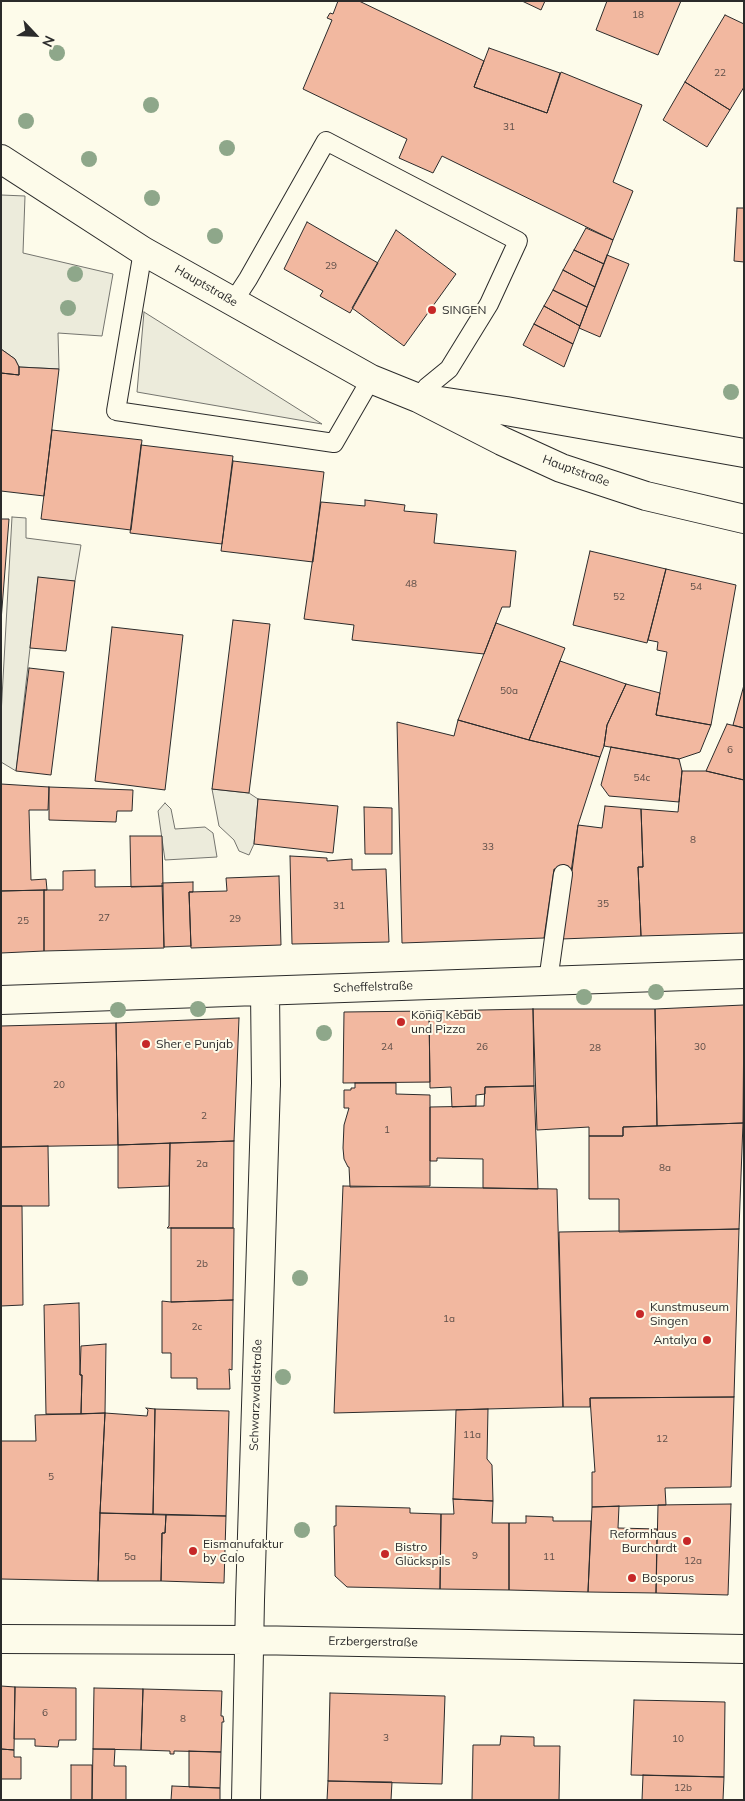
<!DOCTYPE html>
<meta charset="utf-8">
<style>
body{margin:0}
#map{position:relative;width:745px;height:1801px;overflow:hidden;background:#fdfbea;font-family:Mulish,sans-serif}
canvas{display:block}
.frame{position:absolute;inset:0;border:2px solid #2b2b2b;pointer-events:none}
.north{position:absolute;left:10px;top:10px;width:50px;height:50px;-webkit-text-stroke:4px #fdfbea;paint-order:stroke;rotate:115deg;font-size:14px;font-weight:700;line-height:20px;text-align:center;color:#2b2b2b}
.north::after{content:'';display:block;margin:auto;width:18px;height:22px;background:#2b2b2b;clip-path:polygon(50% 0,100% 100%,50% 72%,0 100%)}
</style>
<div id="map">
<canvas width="745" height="1801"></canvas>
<div class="frame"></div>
<div class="north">N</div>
</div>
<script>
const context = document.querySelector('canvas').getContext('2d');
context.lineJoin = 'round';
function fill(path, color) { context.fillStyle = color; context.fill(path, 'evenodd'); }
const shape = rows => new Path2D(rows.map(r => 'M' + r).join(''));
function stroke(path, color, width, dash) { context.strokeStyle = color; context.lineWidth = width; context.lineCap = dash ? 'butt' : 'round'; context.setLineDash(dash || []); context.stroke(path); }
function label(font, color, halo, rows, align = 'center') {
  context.font = font + ' Mulish,sans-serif'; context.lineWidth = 4; context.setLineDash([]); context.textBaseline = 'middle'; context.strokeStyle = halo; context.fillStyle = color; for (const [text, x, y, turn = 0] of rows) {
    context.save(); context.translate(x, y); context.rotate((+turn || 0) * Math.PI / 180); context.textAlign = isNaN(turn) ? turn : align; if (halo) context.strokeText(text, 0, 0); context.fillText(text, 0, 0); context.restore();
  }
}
const green = shape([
 [1,195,25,196,23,253,113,274,102,336,58,333,59,369,19,367,15,359,1,349,1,195],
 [144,312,322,424,137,392,144,312],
 [12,517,26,518,26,538,81,545,75,581,38,578,16,771,1,762,1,715,12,517],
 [212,789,249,793,258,799,254,844,249,855,239,851,234,840,219,826,212,789],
 [165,803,171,809,175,829,205,827,213,833,217,857,165,860,158,811,165,803]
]);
fill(green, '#ecebdb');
stroke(green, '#74746e', 1);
const building = shape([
 [338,1,359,1,484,61,474,87,547,113,561,72,642,105,613,182,633,191,613,240,442,156,433,173,399,158,407,139,303,89,332,20,327,18,330,13,333,14,338,1],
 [522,1,545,1,541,10,522,1],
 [607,1,681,1,658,55,596,30,607,1],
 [725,15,744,24,744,87,730,110,685,82,725,15],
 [489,48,560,73,547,113,474,87,489,48],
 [685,82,730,110,707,147,663,120,685,82],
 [737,208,744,208,744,262,734,261,737,208],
 [307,222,378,263,350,313,320,296,323,291,284,269,307,222],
 [586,228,613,240,604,264,574,250,586,228],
 [396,230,456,274,404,346,352,308,396,230],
 [574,250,604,264,595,287,563,270,574,250],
 [607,255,629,264,600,337,579,328,607,255],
 [563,270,595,287,587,307,553,290,563,270],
 [553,290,587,307,580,326,544,306,553,290],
 [544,306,580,326,573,344,534,324,544,306],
 [534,324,573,344,564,367,523,345,534,324],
 [1,349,15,359,19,367,19,375,1,373,1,349],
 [19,367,59,369,44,496,1,491,1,373,19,375,19,367],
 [52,430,142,440,131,530,41,519,52,430],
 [141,445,233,456,222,544,130,533,141,445],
 [233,461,324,472,313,562,221,551,233,461],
 [365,500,405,505,404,511,437,514,434,543,516,551,510,607,502,607,484,654,352,640,354,625,304,619,321,502,365,506,365,500],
 [1,519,9,519,1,621,1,519],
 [590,551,666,569,647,643,573,625,590,551],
 [666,569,736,585,711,725,656,715,667,652,657,650,658,642,648,640,666,569],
 [38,577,75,581,66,651,30,648,38,577],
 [233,620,270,624,249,793,212,789,233,620],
 [496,623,565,648,529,740,458,720,496,623],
 [112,627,183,635,165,790,95,781,112,627],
 [560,661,626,684,607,725,604,746,600,757,529,740,560,661],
 [29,668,64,672,51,775,16,771,29,668],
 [626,684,660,693,656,715,711,725,700,752,679,759,604,746,607,725,626,684],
 [744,685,744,728,733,725,744,685],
 [458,720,529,740,600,757,578,825,572,871,554,869,544,938,402,943,397,722,454,736,458,720],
 [727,724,744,728,744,780,706,771,727,724],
 [611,747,679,759,682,771,679,802,609,796,601,785,611,747],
 [682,771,706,771,744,780,744,933,641,936,638,867,643,867,641,809,678,812,682,771],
 [1,784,49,787,48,810,29,810,31,880,46,879,47,890,1,891,1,784],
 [49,787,133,790,132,811,117,811,116,822,49,820,49,787],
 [258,799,338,806,333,853,254,844,258,799],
 [605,806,641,809,643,867,638,867,641,936,561,939,578,825,602,828,605,806],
 [364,807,392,808,392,854,365,854,364,807],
 [130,836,162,836,163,886,131,887,130,836],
 [290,856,327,858,327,861,352,859,352,870,386,869,389,942,292,944,290,856],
 [95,870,95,887,163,886,164,948,44,951,44,890,63,890,63,871,95,870],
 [279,876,281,945,191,948,189,892,227,891,226,878,279,876],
 [193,882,193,892,189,892,191,946,164,947,162,883,193,882],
 [44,890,44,951,1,953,1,891,44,890],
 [744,1005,743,1123,657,1126,655,1009,744,1005],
 [533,1009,534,1086,485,1087,485,1094,476,1095,476,1106,452,1107,451,1087,430,1088,429,1011,533,1009],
 [533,1009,655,1009,657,1126,623,1127,623,1136,589,1136,589,1127,537,1130,533,1009],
 [429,1011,430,1082,343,1083,344,1012,429,1011],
 [239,1018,234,1141,118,1145,116,1023,239,1018],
 [116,1023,118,1145,1,1147,1,1026,116,1023],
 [355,1083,396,1083,396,1094,430,1095,430,1186,350,1187,349,1167,348,1167,344,1159,343,1148,344,1125,349,1108,344,1108,344,1090,351,1090,351,1088,355,1088,355,1083],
 [534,1086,538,1189,483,1188,483,1159,437,1158,437,1161,430,1161,430,1107,484,1106,485,1087,534,1086],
 [743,1123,739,1229,619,1232,619,1199,589,1199,589,1136,623,1136,623,1127,743,1123],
 [234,1141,233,1228,167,1228,169,1226,170,1143,234,1141],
 [170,1143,169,1186,118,1188,118,1145,170,1143],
 [48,1146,49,1206,1,1206,1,1147,48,1146],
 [343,1186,557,1189,563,1407,334,1413,343,1186],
 [1,1206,22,1206,23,1305,1,1306,1,1206],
 [171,1228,234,1228,233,1300,171,1302,171,1228],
 [739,1229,734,1397,590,1398,590,1407,563,1407,559,1232,739,1229],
 [233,1300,232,1370,229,1369,230,1389,197,1389,197,1378,171,1378,171,1353,162,1353,162,1301,171,1302,233,1300],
 [79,1303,80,1375,82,1375,81,1414,46,1414,44,1305,79,1303],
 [106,1344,105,1413,81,1414,82,1375,80,1375,81,1346,106,1344],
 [734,1397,731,1487,665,1488,666,1505,592,1507,592,1472,595,1472,590,1398,734,1397],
 [146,1408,155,1409,153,1514,100,1513,105,1413,147,1416,148,1410,146,1408],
 [155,1409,229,1411,226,1516,153,1514,155,1409],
 [488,1409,487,1459,492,1465,493,1501,453,1499,456,1410,488,1409],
 [105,1413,100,1513,98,1581,1,1579,1,1441,36,1441,35,1415,105,1413],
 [453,1499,493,1501,492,1523,509,1523,509,1590,440,1589,441,1514,454,1514,453,1499],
 [731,1504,728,1595,656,1593,658,1505,731,1504],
 [336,1506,410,1508,410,1513,441,1514,440,1589,347,1587,335,1576,334,1526,336,1526,336,1506],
 [619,1506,618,1528,657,1529,656,1593,588,1592,592,1507,619,1506],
 [100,1513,166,1515,165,1533,162,1533,161,1581,98,1581,100,1513],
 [166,1515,226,1516,224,1583,161,1581,162,1533,165,1533,166,1515],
 [526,1516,553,1517,553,1521,591,1521,588,1592,509,1590,509,1523,526,1523,526,1516],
 [1,1686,15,1687,14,1750,1,1749,1,1686],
 [15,1687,76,1688,76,1740,59,1740,58,1747,35,1746,35,1739,14,1739,15,1687],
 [94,1688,143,1689,141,1750,93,1749,94,1688],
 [143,1689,222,1691,221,1716,223,1716,224,1722,222,1722,221,1752,174,1751,174,1754,170,1754,170,1751,141,1750,143,1689],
 [330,1693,445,1696,442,1784,328,1781,330,1693],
 [634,1700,725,1702,724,1777,631,1775,634,1700],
 [501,1736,534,1737,534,1746,560,1746,559,1800,472,1800,473,1745,500,1745,501,1736],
 [1,1749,14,1750,14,1757,21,1757,21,1779,1,1779,1,1749],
 [93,1749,115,1749,114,1766,126,1766,126,1800,92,1800,93,1749],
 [189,1751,221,1752,220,1788,189,1787,189,1751],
 [71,1765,92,1765,92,1800,71,1800,71,1765],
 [643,1775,724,1777,723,1800,642,1800,643,1775],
 [328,1781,392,1782,391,1800,327,1800,328,1781],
 [172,1786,220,1788,220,1800,171,1800,172,1786]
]);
fill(building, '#f2b8a0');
stroke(building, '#2b2b2b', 1);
const service = shape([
 [143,251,116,411,334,443,371,379],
 [233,302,248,279,326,141,518,241,489,304,449,369,427,387,418,398],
 [548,981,563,874]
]);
const pedestrian = shape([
 [265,991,266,1083],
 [1,1000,744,974]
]);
const minor = shape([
 [1,1639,249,1640,744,1649],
 [246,1800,250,1600,266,1083]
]);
const secondary = shape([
 [1,159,143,251,371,379,418,398,502,441,561,468,646,496,744,519],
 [440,401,506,411,744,453]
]);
stroke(service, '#2b2b2b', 20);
stroke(pedestrian, '#2b2b2b', 30);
stroke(minor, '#2b2b2b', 30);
stroke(secondary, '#2b2b2b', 30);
stroke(service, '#fdfbea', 18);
stroke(pedestrian, '#fdfbea', 28);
stroke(minor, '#fdfbea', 28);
stroke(secondary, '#fdfbea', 28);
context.fillStyle = '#8ea78a';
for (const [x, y] of [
 [57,53],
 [151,105],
 [26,121],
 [227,148],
 [89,159],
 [152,198],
 [215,236],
 [75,274],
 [68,308],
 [731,392],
 [656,992],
 [584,997],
 [198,1009],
 [118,1010],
 [324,1033],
 [300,1278],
 [283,1377],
 [302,1530]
]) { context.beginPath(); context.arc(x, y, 8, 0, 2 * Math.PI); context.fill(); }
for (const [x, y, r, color] of [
 [432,310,5,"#c62828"],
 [401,1022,5,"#c62828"],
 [146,1044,5,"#c62828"],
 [640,1314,5,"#c62828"],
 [707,1340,5,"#c62828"],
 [687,1541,5,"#c62828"],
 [193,1551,5,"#c62828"],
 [385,1554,5,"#c62828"],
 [632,1578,5,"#c62828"]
]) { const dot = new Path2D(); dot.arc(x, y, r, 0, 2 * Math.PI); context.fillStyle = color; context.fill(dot); stroke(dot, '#fdfbea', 2); }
label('10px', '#5d4e48', null, [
 ["18",638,15],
 ["22",720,73],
 ["31",509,127],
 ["29",331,266],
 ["48",411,584],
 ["54",696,587],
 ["52",619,597],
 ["50a",509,691],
 ["6",730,750],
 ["54c",642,778],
 ["8",693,840],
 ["33",488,847],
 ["35",603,904],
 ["31",339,906],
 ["27",104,918],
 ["29",235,919],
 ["25",23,921],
 ["24",387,1047],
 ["26",482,1047],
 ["30",700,1047],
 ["28",595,1048],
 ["20",59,1085],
 ["2",204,1116],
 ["1",387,1130],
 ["2a",202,1164],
 ["8a",665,1168],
 ["2b",202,1264],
 ["1a",449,1319],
 ["2c",197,1327],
 ["11a",472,1435],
 ["12",662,1439],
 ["5",51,1477],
 ["9",475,1556],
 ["5a",130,1557],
 ["11",549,1557],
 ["12a",693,1561],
 ["6",45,1713],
 ["8",183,1719],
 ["3",386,1738],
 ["10",678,1739],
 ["12b",683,1788]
]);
label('12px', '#2b2b2b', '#fdfbea', [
 ["Hauptstraße",206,286,30],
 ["Hauptstraße",576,471,20],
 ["Scheffelstraße",373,987,-2],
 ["Schwarzwaldstraße",256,1395,-88],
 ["Erzbergerstraße",373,1642,1]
]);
label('12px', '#2b2b2b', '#fdfbea', [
 ["SINGEN",442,310],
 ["König Kebab",411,1015],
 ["und Pizza",411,1029],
 ["Sher e Punjab",156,1044],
 ["Kunstmuseum",650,1307],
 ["Singen",650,1321],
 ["Antalya",697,1340,"right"],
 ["Reformhaus",677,1534,"right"],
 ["Burchardt",677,1548,"right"],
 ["Eismanufaktur",203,1544],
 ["by Calo",203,1558],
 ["Bistro",395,1547],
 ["Glückspils",395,1561],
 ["Bosporus",642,1578]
], 'left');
</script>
